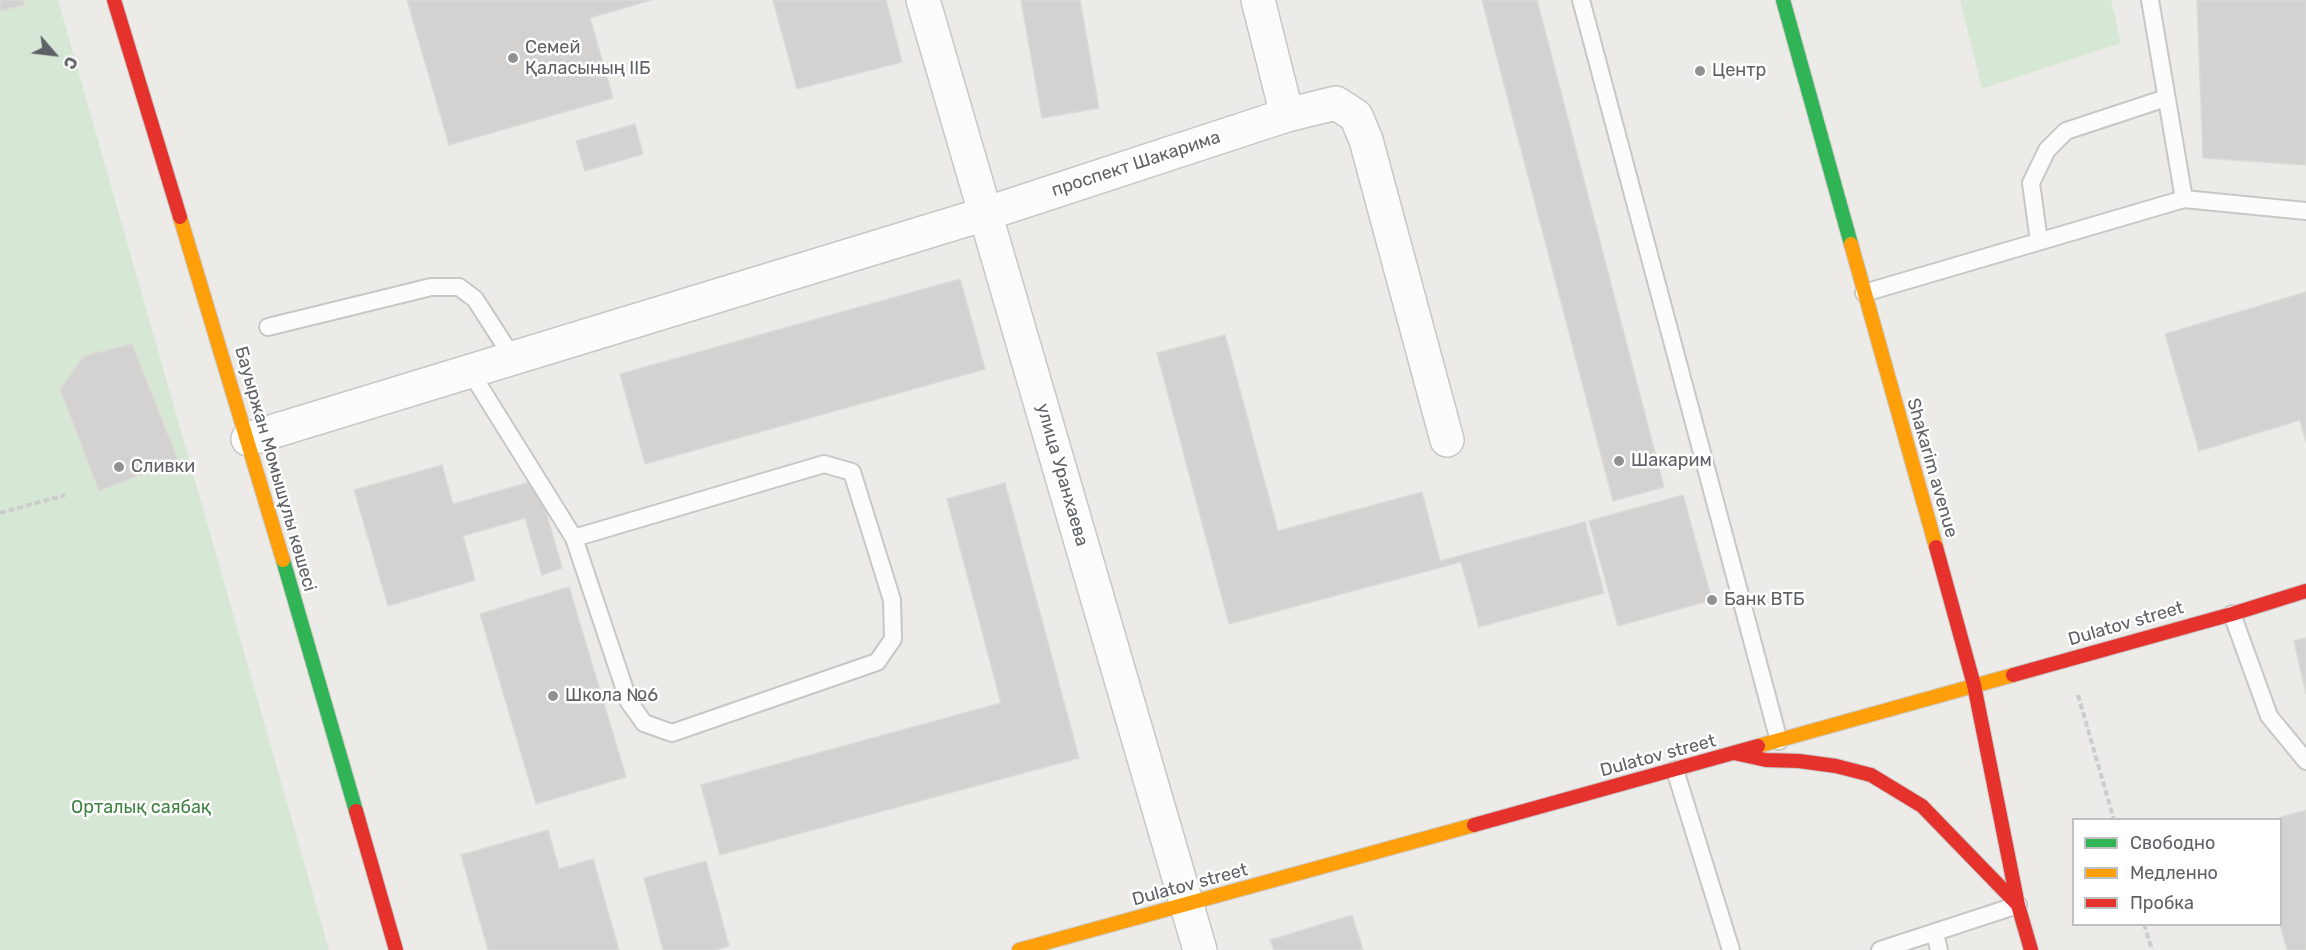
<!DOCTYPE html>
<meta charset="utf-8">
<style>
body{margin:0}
#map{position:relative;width:2306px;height:950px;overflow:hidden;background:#ecebe8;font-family:Rubik,sans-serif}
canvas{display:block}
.legend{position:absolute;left:2072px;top:818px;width:210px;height:108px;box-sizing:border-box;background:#fff;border:2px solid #bfc0c1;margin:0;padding:8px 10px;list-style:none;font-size:18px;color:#5e6165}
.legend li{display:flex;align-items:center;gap:12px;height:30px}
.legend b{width:30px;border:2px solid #bfc0c1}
.north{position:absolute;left:24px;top:24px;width:60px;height:60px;-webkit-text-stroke:4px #fff;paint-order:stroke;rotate:118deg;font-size:16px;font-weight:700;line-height:24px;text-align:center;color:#5e6165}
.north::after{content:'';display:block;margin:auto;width:21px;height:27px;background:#5e6165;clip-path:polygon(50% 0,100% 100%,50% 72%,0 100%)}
</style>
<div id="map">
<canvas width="2306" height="950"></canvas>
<ul class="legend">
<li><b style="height:8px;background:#30b455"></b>Свободно</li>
<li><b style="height:8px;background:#ff9f0a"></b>Медленно</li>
<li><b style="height:8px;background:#e5322d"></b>Пробка</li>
</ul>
<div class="north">С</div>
</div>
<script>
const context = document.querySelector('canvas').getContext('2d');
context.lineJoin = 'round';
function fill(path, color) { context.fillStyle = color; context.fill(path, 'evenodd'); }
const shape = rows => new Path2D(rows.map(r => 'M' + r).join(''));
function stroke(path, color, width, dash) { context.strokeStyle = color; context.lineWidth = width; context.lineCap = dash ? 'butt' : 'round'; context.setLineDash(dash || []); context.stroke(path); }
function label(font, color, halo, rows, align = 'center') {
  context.font = font + ' Rubik,sans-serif'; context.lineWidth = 5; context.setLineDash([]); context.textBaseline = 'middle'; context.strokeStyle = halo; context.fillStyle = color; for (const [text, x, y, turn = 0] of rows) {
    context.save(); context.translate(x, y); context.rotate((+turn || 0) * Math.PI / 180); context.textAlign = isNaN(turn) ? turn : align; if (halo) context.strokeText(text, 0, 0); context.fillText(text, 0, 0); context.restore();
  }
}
fill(shape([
 [0,0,58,0,329,950,0,950],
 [1960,0,2111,0,2121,43,1982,89]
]), '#d7e7d5');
const building = shape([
 [0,0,23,0,25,5,0,11,0,0],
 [407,0,651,0,590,18,613,98,449,145,407,0],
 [773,0,886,0,902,62,797,89,773,0],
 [1021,0,1080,0,1099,108,1042,118,1021,0],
 [1482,0,1537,0,1664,487,1613,501,1482,0],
 [2197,0,2306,0,2306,165,2203,158,2197,0],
 [635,124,643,154,585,171,576,141,635,124],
 [960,279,985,369,645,464,620,374,960,279],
 [2306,292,2306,442,2300,420,2199,451,2165,334,2306,292],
 [1225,335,1278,531,1422,492,1440,561,1585,522,1604,593,1479,627,1461,562,1229,624,1157,353,1225,335],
 [132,344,178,460,99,491,60,389,84,356,132,344],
 [442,465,453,504,537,480,562,568,542,575,525,518,463,536,475,580,388,606,354,490,442,465],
 [1005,483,1079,758,720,855,701,785,1001,703,947,499,1005,483],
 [1683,495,1712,600,1618,626,1589,521,1683,495],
 [569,587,626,777,536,804,480,614,569,587],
 [2306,638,2306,694,2294,641,2306,638],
 [2306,810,2306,950,2287,950,2280,924,2280,820,2272,820,2306,810],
 [548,830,559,869,593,859,619,950,488,950,461,855,548,830],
 [706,861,729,946,715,950,663,950,644,878,706,861],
 [1352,915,1363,950,1274,950,1270,940,1352,915]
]);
fill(building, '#d3d2d1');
stroke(building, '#dcdad7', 1.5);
const lane = shape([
 [1581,0,1779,741],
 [2150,0,2184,199],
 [2039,241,2031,183,2047,150,2066,131,2166,98],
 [1864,293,2184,199,2306,211],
 [268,327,431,287,459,287,475,299,513,358],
 [470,371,574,538,629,702,644,723,672,733,877,662,893,639,892,600,852,472,824,464,574,538],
 [2232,614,2269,716,2306,761],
 [1675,770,1731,950],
 [1935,933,1939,950],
 [1880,950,2018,905]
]);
const street = shape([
 [923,0,1200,950],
 [1258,0,1287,115,1336,103,1356,116,1366,140,1447,440],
 [248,439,985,214,1287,115]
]);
const fast = shape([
 [1783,0,1851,244],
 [283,560,356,811]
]);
const slow = shape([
 [180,217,283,560],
 [1851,244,1936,547],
 [1758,746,2013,675],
 [1019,950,1474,825]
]);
const jam = shape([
 [114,0,180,217],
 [1936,547,1974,685,2018,905,2031,950],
 [2013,675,2232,614,2306,591],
 [1734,753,1766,760,1799,761,1836,766,1871,775,1922,806,2018,905],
 [356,811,396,950],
 [1474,825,1758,746]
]);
stroke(lane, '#c7c7c7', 20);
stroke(street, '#c7c7c7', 36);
stroke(fast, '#c9c9c9', 16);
stroke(slow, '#c9c9c9', 16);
stroke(jam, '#c9c9c9', 16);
stroke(shape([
 [0,513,65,495],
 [2078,695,2114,820],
 [2144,924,2152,950]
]), '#cacdcb', 4, [6, 3]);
stroke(lane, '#fcfcfc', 16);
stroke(street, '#fcfcfc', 33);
stroke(fast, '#30b455', 14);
stroke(slow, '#ff9f0a', 14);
stroke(jam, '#e5322d', 14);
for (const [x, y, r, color] of [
 [513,58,6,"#909193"],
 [1700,71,6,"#909193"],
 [1619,461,6,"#909193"],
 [119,467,6,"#909193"],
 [1712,600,6,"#909193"],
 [553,696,6,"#909193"]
]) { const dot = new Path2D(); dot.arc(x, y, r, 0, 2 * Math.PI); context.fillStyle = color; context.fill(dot); stroke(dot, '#fff', 2); }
label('18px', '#5e6165', '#fff', [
 ["Семей",525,48],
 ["Қаласының ІІБ",525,69],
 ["Центр",1712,71],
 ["Шакарим",1631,461],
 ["Сливки",131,467],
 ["Банк ВТБ",1724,600],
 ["Школа №6",565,696]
], 'left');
label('18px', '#5e6165', '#fff', [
 ["проспект Шакарима",1136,164,-18],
 ["Shakarim avenue",1932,468,74],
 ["Бауыржан Момышұлы көшесі",275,469,74],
 ["улица Уранхаева",1062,475,74],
 ["Dulatov street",2126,624,-16],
 ["Dulatov street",1658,756,-15],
 ["Dulatov street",1190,885,-15]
]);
label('18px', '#3f8242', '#fff', [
 ["Орталық саябақ",141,808]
]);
</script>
